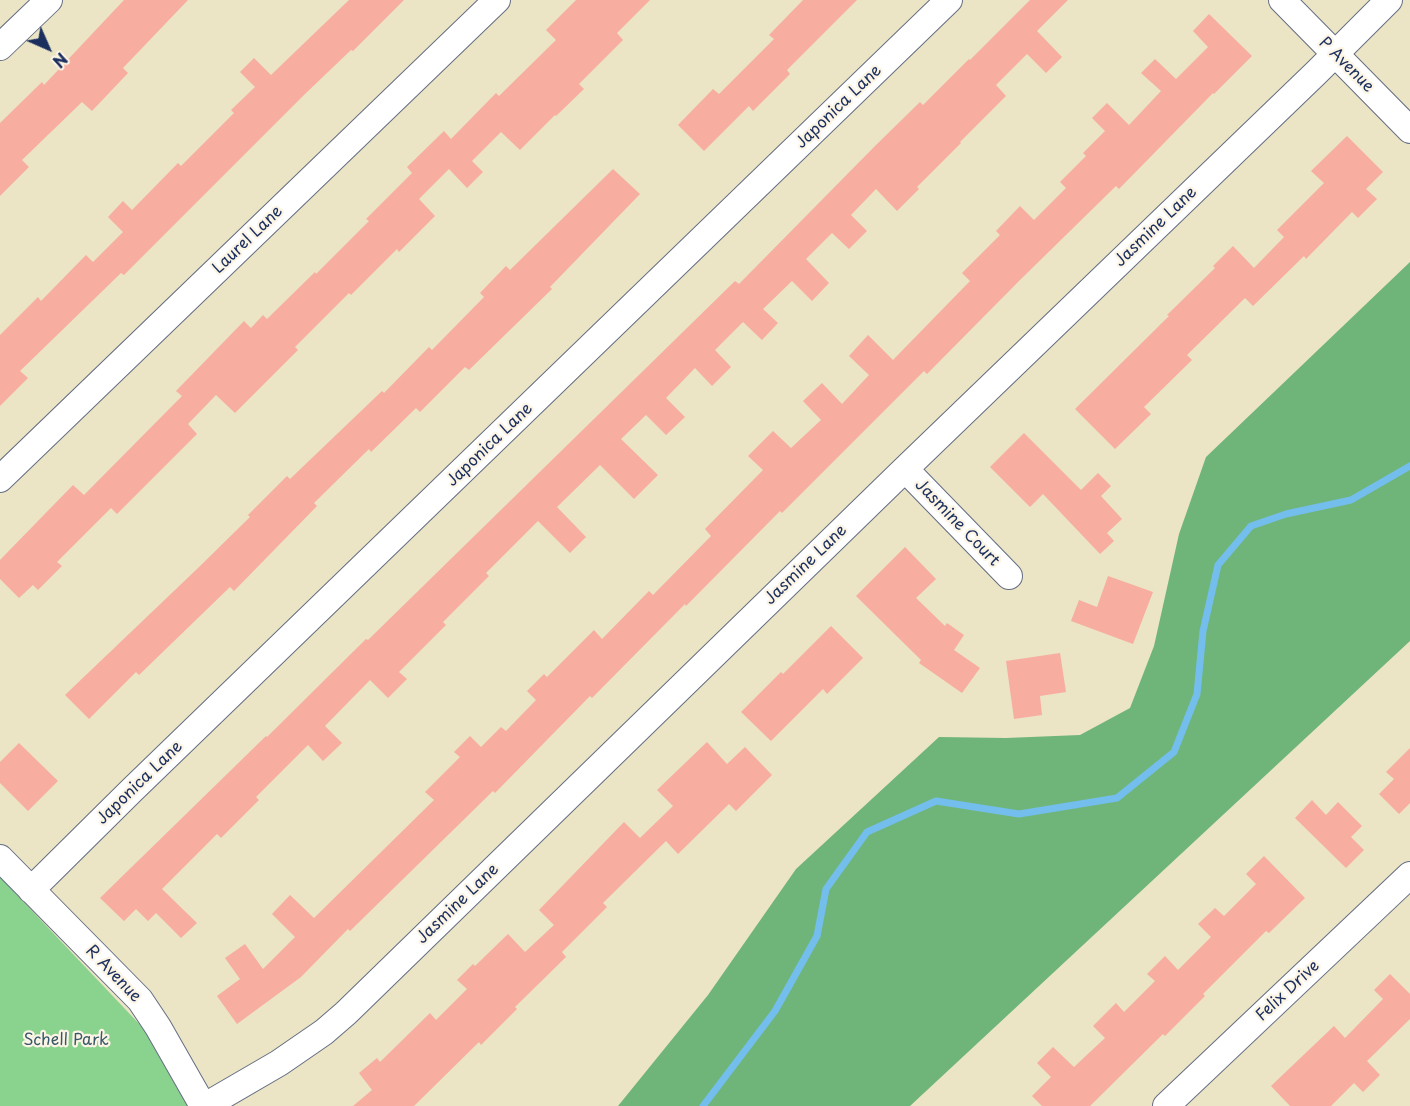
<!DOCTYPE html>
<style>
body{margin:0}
#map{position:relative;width:1410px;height:1106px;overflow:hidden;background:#ebe4c5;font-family:"Playpen Sans",sans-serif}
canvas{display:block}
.north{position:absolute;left:18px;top:18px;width:60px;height:60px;-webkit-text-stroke:4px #fcf5e5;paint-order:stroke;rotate:135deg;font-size:16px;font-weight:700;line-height:24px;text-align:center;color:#1b2f5e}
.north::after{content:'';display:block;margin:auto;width:21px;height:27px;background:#1b2f5e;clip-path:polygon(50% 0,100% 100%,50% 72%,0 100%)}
</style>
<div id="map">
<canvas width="1410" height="1106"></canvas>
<div class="north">N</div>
</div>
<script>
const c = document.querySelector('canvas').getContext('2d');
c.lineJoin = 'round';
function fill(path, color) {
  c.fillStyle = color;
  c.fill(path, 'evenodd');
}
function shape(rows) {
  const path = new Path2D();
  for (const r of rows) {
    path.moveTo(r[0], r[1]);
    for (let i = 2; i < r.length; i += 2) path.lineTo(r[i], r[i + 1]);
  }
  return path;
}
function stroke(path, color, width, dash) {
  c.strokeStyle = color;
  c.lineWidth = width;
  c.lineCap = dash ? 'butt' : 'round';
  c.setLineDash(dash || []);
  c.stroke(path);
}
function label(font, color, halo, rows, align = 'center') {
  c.font = font + ' "Playpen Sans",sans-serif';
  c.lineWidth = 4.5;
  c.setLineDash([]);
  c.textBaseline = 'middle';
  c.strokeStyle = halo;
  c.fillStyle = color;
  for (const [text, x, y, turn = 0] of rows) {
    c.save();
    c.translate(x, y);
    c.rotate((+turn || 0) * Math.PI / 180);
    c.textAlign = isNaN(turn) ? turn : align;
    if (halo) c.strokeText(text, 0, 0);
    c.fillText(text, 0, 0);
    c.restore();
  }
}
const green = shape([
 [0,877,163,1049,195,1106,0,1106]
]);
const forest = shape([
 [1410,262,1410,641,910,1106,618,1106,708,995,796,869,939,737,1006,738,1080,735,1130,708,1154,646,1179,534,1206,457]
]);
const stream = shape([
 [703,1106,775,1011,817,936,826,889,867,832,936,801,1019,814,1117,798,1174,752,1197,694,1203,631,1218,565,1251,526,1286,514,1351,500,1410,466]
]);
const building = shape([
 [124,0,188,0,123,68,128,73,92,111,82,102,22,160,29,167,0,196,0,123,42,82,44,85],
 [349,0,404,0,353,51,351,50,305,94,124,275,121,273,20,371,28,378,0,406,0,335,38,297,41,301,86,255,93,262,123,232,108,217,123,201,132,210,178,163,181,166,234,113,231,110,255,87,240,72,254,58,271,75],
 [576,0,650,0,617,33,623,40,579,84,584,89,556,116,555,115,520,150,501,132,472,161,483,172,467,188,449,169,419,199,435,216,399,252,397,249,351,295,349,293,295,347,298,350,235,413,216,395,188,424,197,434,117,514,111,508,57,562,62,566,38,590,33,585,19,598,0,579,0,560,73,485,84,495,182,396,176,391,244,321,251,328,263,315,267,319,315,272,316,274,369,221,366,219,412,173,407,167,444,131,451,139,496,93,499,96,556,40,546,30],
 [803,0,857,0,787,70,790,74,753,111,749,106,704,151,678,125,713,89,719,94,774,39,769,35],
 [1030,0,1068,0,1037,31,1062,57,1046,73,1027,54,996,85,1006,96,960,142,961,143,917,187,919,189,897,211,876,189,851,215,867,231,849,249,832,233,806,259,829,283,812,301,792,281,763,309,778,323,762,340,743,322,715,350,731,367,712,386,695,368,666,398,685,417,666,435,646,415,621,439,658,475,634,499,600,465,557,507,586,537,570,553,538,521,486,573,489,576,443,622,446,625,399,672,407,679,388,698,370,680,325,726,342,743,323,761,308,745,256,797,259,800,221,838,217,834,162,889,197,923,181,938,156,913,148,921,136,909,124,921,100,898,266,736,267,737,366,639,368,640,735,281,739,284,875,146,920,102,923,105,969,59,970,60],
 [1209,14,1252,56,1214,94,1213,93,1119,189,1116,186,1020,280,927,374,924,371,782,513,780,511,686,606,685,604,592,698,590,696,495,793,493,791,350,931,348,929,301,977,237,1024,217,996,240,979,225,958,245,944,263,969,295,937,272,914,290,895,314,918,434,800,425,792,460,757,454,752,470,736,481,747,501,727,506,731,536,700,527,691,544,674,547,677,594,630,602,639,649,591,653,595,711,536,705,529,763,470,748,456,773,431,791,448,821,420,803,401,822,383,842,404,869,375,849,356,868,335,893,360,970,281,962,273,1000,235,996,231,1020,206,1034,220,1066,188,1060,182,1086,156,1083,153,1105,131,1092,118,1107,103,1129,125,1161,91,1141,73,1155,59,1176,79,1208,47,1193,31],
 [1347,136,1383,172,1366,189,1377,199,1358,218,1352,212,1306,259,1304,256,1253,306,1245,298,1187,355,1192,360,1144,407,1151,414,1115,449,1075,409,1169,316,1167,315,1215,268,1213,266,1233,246,1254,268,1284,237,1277,230,1324,183,1311,171],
 [613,169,640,194,550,287,552,289,469,370,465,367,420,412,416,408,371,452,369,449,314,503,317,506,234,591,230,587,139,675,136,672,89,719,65,695,197,569,250,517,248,515,287,476,290,479,382,391,384,393,429,347,432,350,484,297,480,293,506,266,510,270],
 [1024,433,1081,490,1098,473,1111,486,1101,496,1122,519,1107,533,1114,541,1100,554,1043,494,1030,507,990,467],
 [905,547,936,579,916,598,945,626,947,623,964,635,954,650,980,668,962,693,919,663,921,660,856,596],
 [1108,576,1153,592,1133,644,1071,621,1079,600,1097,607],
 [831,626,863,658,827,694,823,689,771,741,741,712,781,672,783,674],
 [1060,653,1066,692,1040,696,1042,715,1014,719,1006,661],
 [707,742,727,764,745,747,772,775,736,811,729,804,678,854,666,841,603,903,607,907,562,952,566,957,515,1007,517,1009,481,1045,479,1042,414,1106,353,1106,372,1090,359,1073,377,1058,380,1062,430,1013,436,1020,467,989,457,980,473,964,475,966,508,934,525,952,554,925,539,910,624,822,640,838,673,806,657,790],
 [19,743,58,781,28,811,0,783,0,762],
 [1410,748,1410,803,1399,814,1379,794,1394,779,1386,772],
 [1312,800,1326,815,1338,802,1362,826,1351,837,1364,850,1346,868,1295,818],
 [1264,856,1305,898,1269,933,1266,931,1203,994,1205,996,1165,1036,1163,1034,1090,1106,1042,1106,1032,1096,1051,1077,1037,1063,1053,1047,1074,1067,1105,1038,1093,1026,1116,1003,1124,1012,1155,981,1147,974,1165,956,1178,970,1211,937,1198,924,1215,908,1224,916,1256,884,1246,874],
 [1390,974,1410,994,1410,1019,1367,1061,1380,1075,1363,1092,1354,1083,1331,1106,1290,1106,1271,1086,1334,1026,1345,1038,1383,999,1374,990]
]);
const minor = shape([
 [1282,0,1410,130],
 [0,47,49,0],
 [905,469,1009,576],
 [0,479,497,0],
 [0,858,140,1000,158,1027,203,1106],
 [31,890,132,790,949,0],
 [205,1106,279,1063,324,1032,346,1013,905,469,1317,72,1389,0],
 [1166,1106,1410,875]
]);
const streetNames = [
 ["P Avenue",1346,65,45],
 ["Japonica Lane",839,107,-44],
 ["Jasmine Lane",1156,227,-44],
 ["Laurel Lane",248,240,-44],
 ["Japonica Lane",490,445,-44],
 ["Jasmine Court",957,523,46],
 ["Jasmine Lane",806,565,-44],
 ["Japonica Lane",140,783,-44],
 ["Jasmine Lane",458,904,-44],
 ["R Avenue",113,974,46],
 ["Felix Drive",1288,991,-43]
];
const parkNames = [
 ["Schell Park",66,1041]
];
fill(green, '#8ad38f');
fill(forest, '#6fb57a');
stroke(stream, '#74beed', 7);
fill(building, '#f7ada0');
stroke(minor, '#646e82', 28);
stroke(minor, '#fff', 26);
label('16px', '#1b2f5e', '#fcf5e5', streetNames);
label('16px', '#37586a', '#fcf5e5', parkNames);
</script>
